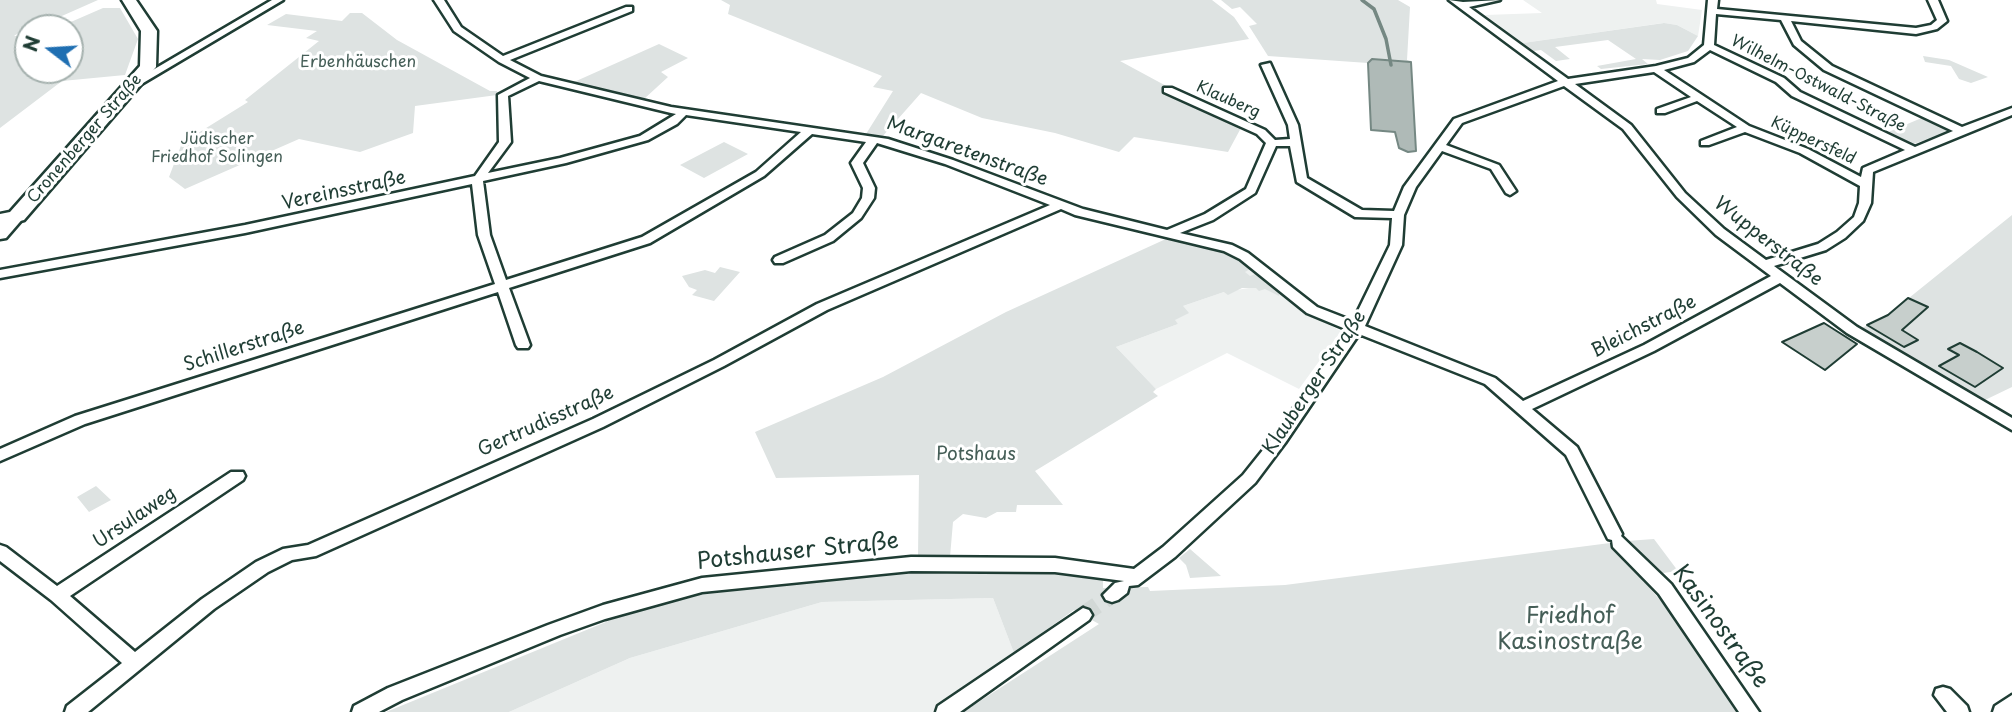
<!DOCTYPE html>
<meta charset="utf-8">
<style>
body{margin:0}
#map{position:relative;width:2012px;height:712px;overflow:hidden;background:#fff;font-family:"Playpen Sans",sans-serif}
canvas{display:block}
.north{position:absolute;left:14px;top:14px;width:70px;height:70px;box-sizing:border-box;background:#fff;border:2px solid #a5b1ae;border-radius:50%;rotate:287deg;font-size:19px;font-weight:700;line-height:28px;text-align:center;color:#1f3d34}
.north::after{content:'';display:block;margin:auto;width:24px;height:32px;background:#1f6fb2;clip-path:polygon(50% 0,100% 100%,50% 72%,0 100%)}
</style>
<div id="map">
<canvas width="2012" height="712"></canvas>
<div class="north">N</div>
</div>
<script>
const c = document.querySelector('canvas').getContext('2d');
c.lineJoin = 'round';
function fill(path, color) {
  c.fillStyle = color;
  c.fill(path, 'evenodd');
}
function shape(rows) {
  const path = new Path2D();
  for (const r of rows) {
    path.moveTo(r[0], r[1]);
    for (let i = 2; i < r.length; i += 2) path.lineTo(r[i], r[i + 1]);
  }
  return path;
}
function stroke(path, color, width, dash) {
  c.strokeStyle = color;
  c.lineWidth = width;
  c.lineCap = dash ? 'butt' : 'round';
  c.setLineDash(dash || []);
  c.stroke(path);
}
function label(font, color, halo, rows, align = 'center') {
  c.font = font + ' "Playpen Sans",sans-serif';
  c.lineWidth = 6;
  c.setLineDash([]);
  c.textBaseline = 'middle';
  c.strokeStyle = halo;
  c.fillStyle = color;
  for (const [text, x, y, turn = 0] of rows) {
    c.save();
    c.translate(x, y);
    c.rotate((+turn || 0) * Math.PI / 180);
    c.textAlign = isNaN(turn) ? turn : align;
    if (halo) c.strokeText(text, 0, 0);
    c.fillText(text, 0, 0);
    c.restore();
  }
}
const built = shape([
 [1523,0,1656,0,1657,4,1702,10,1698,36,1677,25,1663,23,1523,43,1485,15,1542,13],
 [1252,268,1306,313,1341,331,1299,389,1227,353,1156,389,1116,347,1178,324,1174,320,1183,306,1224,292,1249,288,1244,272],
 [993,598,1014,653,932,712,509,712,630,658,822,602]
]);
const green = shape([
 [0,0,98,0,46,23,31,24,14,36,28,36,28,70,70,70,70,28,57,28,103,8,120,8,138,39,125,75,62,81,0,128],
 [721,0,1212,0,1234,17,1249,39,1120,61,1170,88,1167,91,1208,113,1242,126,1228,152,1134,137,1119,152,1055,133,982,118,921,93,882,137,866,134,893,91,873,87,882,76,728,14,730,5],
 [1221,0,1398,0,1410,7,1407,60,1411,62,1416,151,1408,152,1399,148,1395,132,1371,130,1368,63,1268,56,1249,26,1257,24,1240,7,1232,9],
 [350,13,362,13,397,40,490,91,497,91,497,95,415,106,413,133,360,152,299,139,185,189,169,177,182,143,248,102,245,100,319,41,306,38,317,31,267,25,286,14,342,21],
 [1664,23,1677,25,1698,36,1688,51,1660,60,1642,59,1648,64,1601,69,1597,66,1636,59,1608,40,1555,47,1570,59,1556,61,1541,50,1534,51,1523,43],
 [659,44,688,58,661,72,668,77,644,99,574,82],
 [1923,56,1949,60,1988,77,1971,83,1959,79,1951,66,1925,62],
 [1924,117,1953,130,1911,145,1886,133],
 [724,142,748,154,704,178,680,165],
 [2012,215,2012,387,1985,400,1862,328,1889,314],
 [1168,238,1226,253,1252,268,1245,272,1250,276,1258,273,1279,292,1279,296,1265,289,1259,291,1256,288,1242,288,1228,295,1224,292,1183,306,1189,313,1175,320,1178,324,1116,347,1156,389,1153,392,1158,396,1035,471,1063,505,1017,505,1016,512,997,512,986,518,963,514,953,522,950,557,918,556,919,475,776,478,755,432,883,377,1006,312],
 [720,267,740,272,714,301,692,295,697,290,689,287,682,276,705,270,715,273],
 [96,486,111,500,89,512,77,497],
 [1654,539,1678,571,1663,573,1627,541],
 [1610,543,1667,608,1736,712,963,712,1099,624,1074,610,1014,653,993,598,822,602,630,658,509,712,386,712,623,615,697,594,758,581,897,573,1053,571,1103,579,1103,588,1148,587,1150,591,1285,585],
 [1190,549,1221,576,1190,578,1186,565,1179,558]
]);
const water = shape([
 [1372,59,1411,62,1416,151,1408,152,1399,148,1395,132,1371,130,1368,63,1372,59]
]);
const stream = shape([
 [1362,0,1374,9,1386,39,1391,65]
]);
const building = shape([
 [1908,298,1928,307,1902,330,1918,340,1904,347,1867,325,1888,315,1908,298],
 [1824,323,1857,344,1825,370,1782,342,1824,323],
 [1960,343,1977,352,2003,368,1975,387,1939,366,1959,355,1948,349,1960,343]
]);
const streetTunnel = shape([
 [1083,615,1112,595]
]);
const street = shape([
 [272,0,283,0,138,86,129,84,272,0],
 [434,0,444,0,461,27,503,56,626,7,632,7,632,11,510,60,541,76,671,107,888,139,953,160,1083,209,1167,230,1205,214,1246,189,1266,143,1257,134,1164,92,1164,88,1172,88,1265,130,1275,140,1290,139,1288,125,1261,65,1270,63,1298,125,1307,178,1362,210,1394,211,1404,187,1454,119,1558,81,1449,0,1463,2,1500,0,1469,7,1568,79,1656,66,1688,58,1704,45,1708,0,1718,0,1717,9,1916,28,1931,25,1937,20,1928,0,1938,0,1947,21,1937,29,1916,34,1791,21,1801,41,1832,66,1962,127,2012,108,2012,115,1873,172,1871,203,1863,221,1845,238,1826,250,1774,266,1857,327,2012,418,2012,430,1847,333,1780,283,1654,351,1532,409,1577,447,1622,534,1621,536,1671,584,1759,712,1739,712,1659,594,1613,547,1612,540,1608,539,1566,455,1485,384,1359,334,1285,443,1255,483,1175,557,1138,585,1129,586,1127,593,1118,600,1112,602,1106,600,1103,595,1115,583,1124,581,1055,572,911,571,702,592,605,619,560,635,402,700,379,712,352,712,354,706,388,688,548,625,603,605,702,578,911,557,1055,558,1134,569,1163,547,1243,475,1275,435,1348,330,1307,313,1240,259,1224,251,1075,215,1061,209,827,310,724,366,603,427,316,556,292,560,268,572,214,609,88,712,65,712,67,706,122,663,51,600,0,561,0,545,6,547,57,586,231,472,243,472,245,476,243,480,70,596,135,652,202,599,256,562,283,549,308,545,593,419,714,360,817,304,1050,205,945,164,877,143,863,163,875,188,874,198,861,218,833,241,783,263,775,263,773,260,775,257,825,235,853,213,862,198,863,188,851,163,866,142,812,134,764,176,650,243,509,288,530,345,528,348,518,348,516,345,498,292,85,424,0,461,0,449,75,416,495,284,478,235,472,184,245,233,0,278,0,270,245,225,475,176,499,142,498,95,530,78,499,62,454,31,434,0],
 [1716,14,1781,20,1794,45,1824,70,1953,131,1915,147,1800,92,1784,78,1714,45,1716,14],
 [1710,50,1776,82,1792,96,1905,150,1863,168,1861,177,1808,149,1749,126,1664,70,1694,62,1710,50],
 [1654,72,1691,97,1657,109,1657,113,1665,113,1697,101,1737,127,1701,141,1701,145,1709,145,1745,132,1800,153,1860,186,1859,203,1854,217,1837,232,1818,244,1766,260,1724,229,1685,193,1631,125,1575,84,1654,72],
 [539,81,671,113,676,114,640,136,560,158,488,173,511,142,508,96,539,81],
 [1564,86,1623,129,1677,197,1716,235,1771,276,1644,345,1523,401,1495,378,1365,326,1402,245,1404,215,1416,187,1442,151,1491,169,1506,193,1510,195,1516,191,1499,165,1446,145,1462,123,1564,86],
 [686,115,801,132,756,172,642,237,506,280,490,235,483,181,566,163,648,140,677,124,686,115],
 [1276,146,1290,146,1297,182,1355,217,1392,218,1390,245,1353,321,1317,307,1248,253,1232,245,1180,233,1213,220,1255,193,1276,146],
 [1083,608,1089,610,1092,615,1089,620,960,712,936,712,938,706,1083,608],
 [1943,687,1950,689,1967,706,1969,712,1947,712,1934,695,1936,689,1943,687],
 [2012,695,2012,712,1993,712,1995,706,2012,695]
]);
const secondary = shape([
 [17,211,25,216,6,238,0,239,0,224,11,212,17,211]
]);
const primary = shape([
 [122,0,136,0,157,31,156,67,24,220,0,226,0,214,10,212,140,66,141,31,122,0]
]);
const farParknames = [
 ["Erbenhäuschen",358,63],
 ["Jüdischer",217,140],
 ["Friedhof Solingen",217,158]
];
const farStreetnames = [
 ["Wilhelm-Ostwald-Straße",1818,84,27],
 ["Klauberg",1228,100,24],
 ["Cronenberger Straße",85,139,-49],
 ["Küppersfeld",1813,141,25]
];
const streetNames = [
 ["Margaretenstraße",967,152,20],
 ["Vereinsstraße",344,191,-12],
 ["Wupperstraße",1768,242,38],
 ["Bleichstraße",1644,327,-27],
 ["Schillerstraße",244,347,-18],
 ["Klauberger Straße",1315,383,-56],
 ["Gertrudisstraße",546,422,-24],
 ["Ursulaweg",135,518,-34]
];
const parkNames = [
 ["Potshaus",976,455]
];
const nearStreetnames = [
 ["Potshauser Straße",798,552,-6],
 ["Kasinostraße",1720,627,54]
];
const nearParknames = [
 ["Friedhof",1570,617],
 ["Kasinostraße",1570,643]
];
fill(built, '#eef1f0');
fill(green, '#dee3e2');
fill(water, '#afbab7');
stroke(water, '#758883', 2);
stroke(stream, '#758883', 3.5);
fill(building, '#c7cfcc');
stroke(building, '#1f3d34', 2);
stroke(streetTunnel, '#d2d8d6', 17, [17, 9]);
stroke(street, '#1f3d34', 5);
stroke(secondary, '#1f3d34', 5);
stroke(primary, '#1f3d34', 5);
fill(street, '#fff');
fill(secondary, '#fff');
fill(primary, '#fff');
label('16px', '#455e57', '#fff', farParknames);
label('16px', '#1f3d34', '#fff', farStreetnames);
label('19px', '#1f3d34', '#fff', streetNames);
label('19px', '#455e57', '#fff', parkNames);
label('23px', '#1f3d34', '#fff', nearStreetnames);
label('23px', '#455e57', '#fff', nearParknames);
</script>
